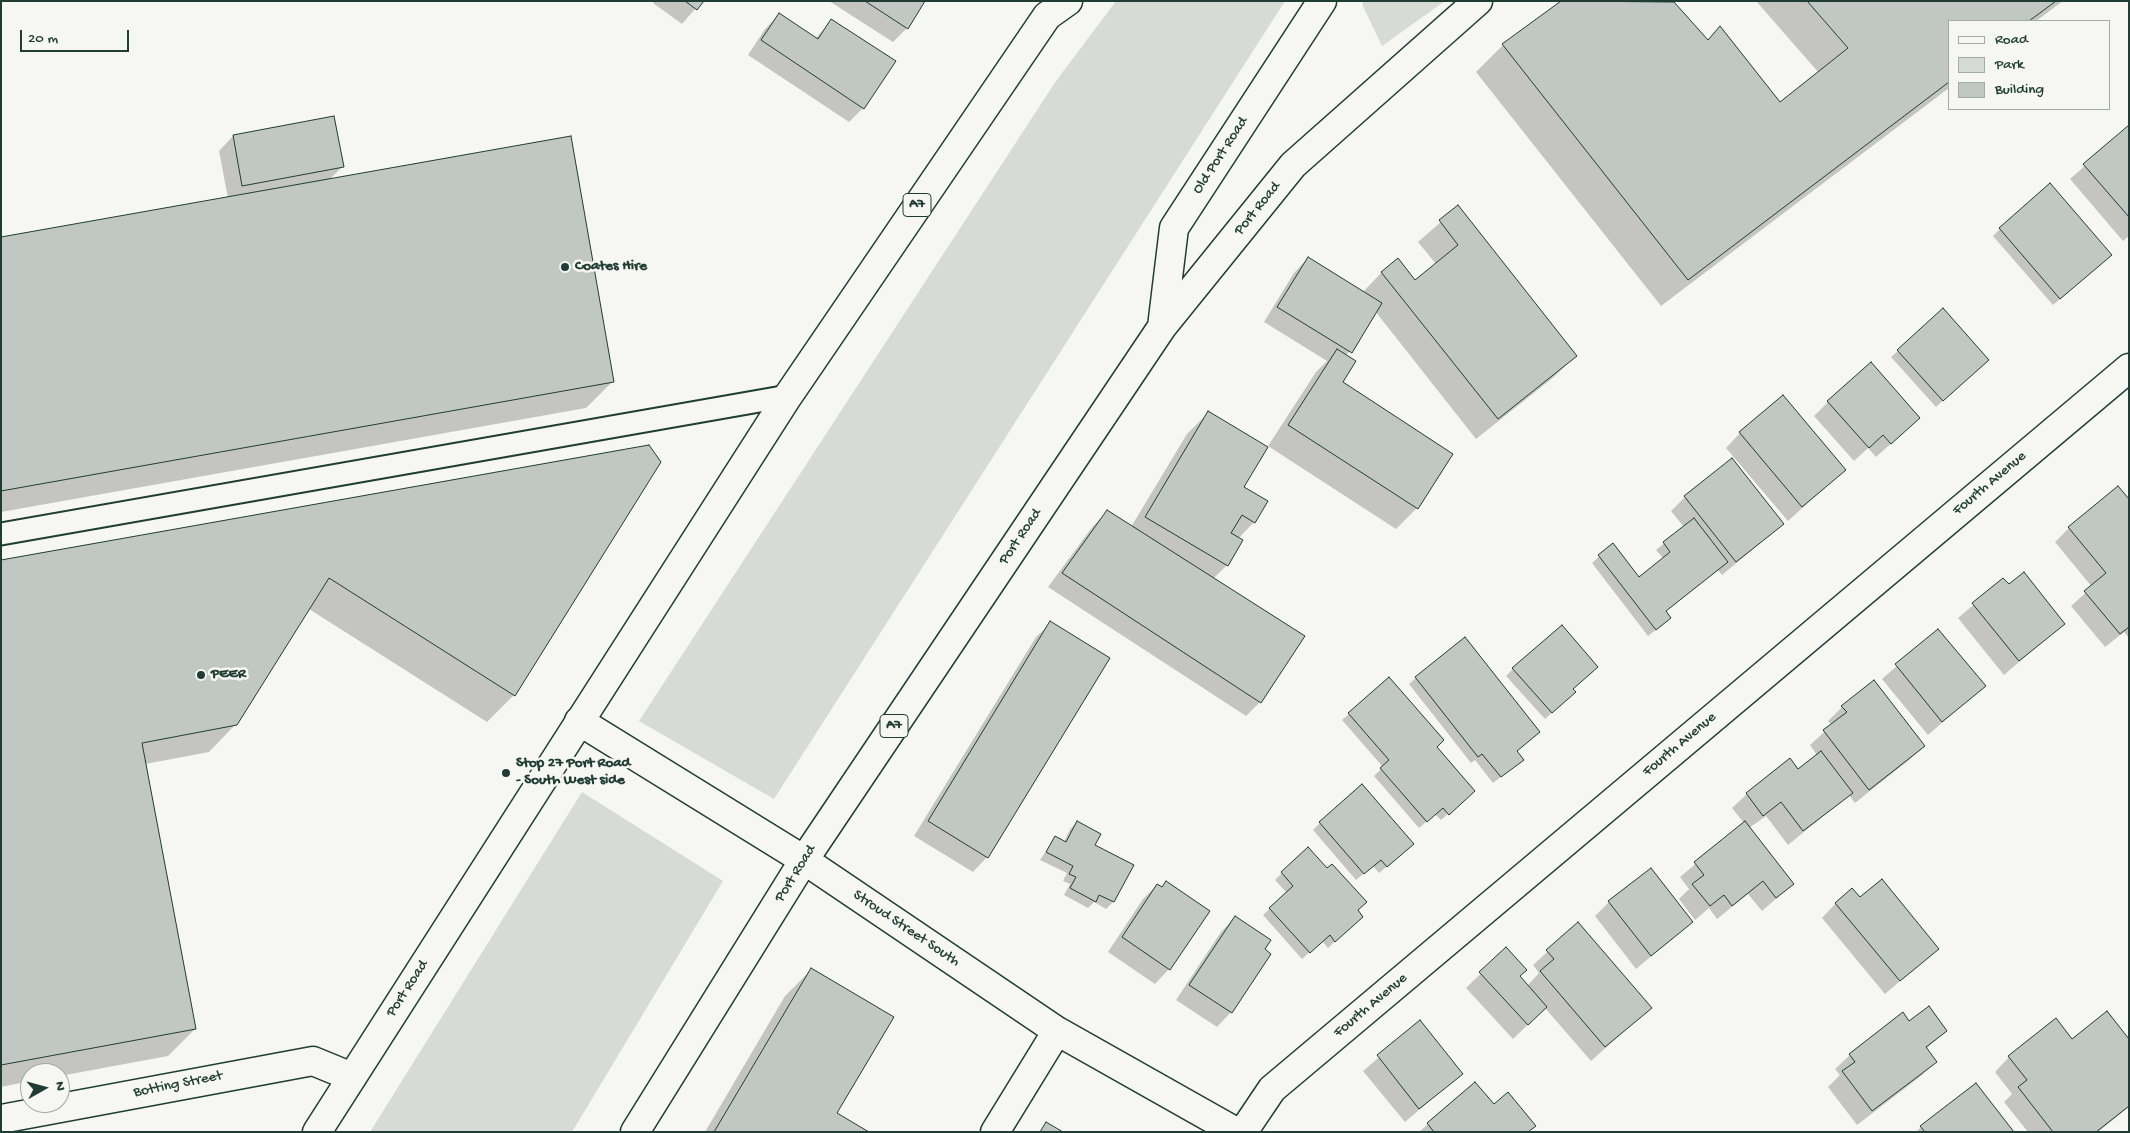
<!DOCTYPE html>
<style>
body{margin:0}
#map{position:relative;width:2130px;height:1133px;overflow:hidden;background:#f6f6f2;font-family:"Gochi Hand",sans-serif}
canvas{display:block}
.frame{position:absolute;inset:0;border:2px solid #1f3d34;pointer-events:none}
.legend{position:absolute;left:1948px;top:20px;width:162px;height:90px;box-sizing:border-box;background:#f6f6f2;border:1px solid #a0aca6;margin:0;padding:6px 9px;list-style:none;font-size:15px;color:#1f3d34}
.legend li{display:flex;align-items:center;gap:10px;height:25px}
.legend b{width:25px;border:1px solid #a0aca6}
.north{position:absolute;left:20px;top:1063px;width:50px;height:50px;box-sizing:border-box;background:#f6f6f2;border:1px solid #a0aca6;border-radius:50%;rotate:83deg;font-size:14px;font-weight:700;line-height:20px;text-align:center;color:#1f3d34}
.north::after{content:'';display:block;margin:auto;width:18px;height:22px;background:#1f3d34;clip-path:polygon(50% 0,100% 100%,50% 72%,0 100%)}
.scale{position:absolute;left:20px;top:30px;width:109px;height:22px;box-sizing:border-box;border:2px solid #1f3d34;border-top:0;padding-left:6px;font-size:15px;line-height:18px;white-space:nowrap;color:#1f3d34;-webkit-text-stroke:4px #f6f6f2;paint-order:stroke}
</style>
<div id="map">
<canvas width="2130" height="1133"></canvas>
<div class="frame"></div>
<ul class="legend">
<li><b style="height:6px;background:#f6f6f2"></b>Road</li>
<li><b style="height:14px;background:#d6dbd6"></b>Park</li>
<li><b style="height:14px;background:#c1c8c3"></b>Building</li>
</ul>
<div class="north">N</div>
<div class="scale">20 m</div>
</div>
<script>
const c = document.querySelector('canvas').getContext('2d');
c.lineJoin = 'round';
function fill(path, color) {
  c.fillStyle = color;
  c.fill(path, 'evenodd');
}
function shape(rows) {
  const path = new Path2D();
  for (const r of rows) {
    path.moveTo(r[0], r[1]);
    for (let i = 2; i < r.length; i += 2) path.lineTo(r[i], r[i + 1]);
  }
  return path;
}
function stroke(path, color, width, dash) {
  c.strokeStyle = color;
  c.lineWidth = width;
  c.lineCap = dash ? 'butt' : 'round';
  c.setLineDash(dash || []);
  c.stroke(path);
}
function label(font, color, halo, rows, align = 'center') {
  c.font = font + ' "Gochi Hand",sans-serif';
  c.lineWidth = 5;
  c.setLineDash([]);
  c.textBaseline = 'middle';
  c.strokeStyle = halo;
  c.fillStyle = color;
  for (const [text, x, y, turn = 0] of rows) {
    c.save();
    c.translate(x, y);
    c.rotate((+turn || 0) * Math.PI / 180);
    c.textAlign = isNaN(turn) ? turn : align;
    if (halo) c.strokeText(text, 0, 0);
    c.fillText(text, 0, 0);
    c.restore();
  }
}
const green = shape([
 [1116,1,1285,1,774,799,639,721,1056,81],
 [1364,1,1445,1,1382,46,1362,4],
 [582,792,723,881,572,1132,370,1132]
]);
const shadow = shape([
 [655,1,702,1,682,24,653,3],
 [829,1,924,1,907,28,893,42],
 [1564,1,1658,1,1658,5,1707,40,1720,28,1779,104,1819,73,1756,1,2063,1,2036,21,1949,21,1949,88,1661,306,1476,72,1503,45],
 [779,15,815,39,831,21,863,108,849,122,748,55,765,29],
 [2129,127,2129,236,2123,241,2070,179],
 [233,136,343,166,329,180,613,381,586,408,1,512,1,239,228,198,219,151],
 [1458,207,1575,356,1554,377,1476,439,1375,311,1346,356,1341,383,1417,508,1396,529,1268,446,1316,372,1327,361,1264,322,1294,273,1308,258,1363,292,1382,272,1414,281,1436,264,1418,242],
 [2000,229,2103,262,2053,305,1993,236],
 [1898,351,1980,366,1936,407,1891,357],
 [1828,402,1904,432,1876,457,1868,448,1854,461,1814,416],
 [1208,413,1242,487,1254,522,1238,539,1227,565,1213,579,1260,702,1246,716,1048,587,1093,526,1107,512,1131,527,1187,434],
 [1740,433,1844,470,1788,521,1726,448],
 [648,446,514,695,487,722,309,609,236,724,209,752,145,764,195,1029,168,1056,60,1076,60,1073,30,1073,30,1081,1,1087,1,561],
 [1685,497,1783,524,1722,575,1718,570,1665,612,1663,624,1648,636,1592,563,1612,545,1639,579,1664,559,1656,550,1684,527,1671,511],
 [2129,501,2129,638,2124,632,2105,647,2071,606,2092,587,2055,542,2069,528],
 [2003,580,2008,586,2064,623,2004,675,1958,618],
 [1051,623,987,857,973,872,914,836,1036,637],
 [1938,630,1984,686,1928,735,1882,679],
 [1513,669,1572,689,1567,699,1545,719,1506,676],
 [1416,678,1516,752,1515,766,1493,783,1475,760,1471,763,1409,684],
 [1842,707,1924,746,1909,760,1855,803,1849,795,1788,845,1766,816,1749,828,1793,884,1762,911,1748,894,1717,919,1709,908,1695,920,1679,899,1689,889,1680,877,1744,823,1732,808,1747,794,1798,770,1817,755,1810,745,1832,725,1828,721],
 [1349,714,1435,747,1466,798,1441,820,1435,814,1419,828,1374,776,1383,767,1342,720],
 [1077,822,1093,846,1132,866,1113,902,1106,909,1094,902,1088,908,1064,895,1070,884,1063,881,1067,873,1040,860,1055,838,1064,842,1070,829],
 [1320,823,1405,851,1379,873,1373,866,1356,880,1313,830],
 [1282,873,1356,910,1355,923,1328,948,1322,941,1302,959,1263,915,1287,893,1275,880],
 [1166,883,1169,969,1155,984,1108,952,1143,899,1157,885,1161,888],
 [1860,899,1937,949,1885,994,1822,918,1836,903],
 [1609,902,1692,922,1636,969,1595,916],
 [1235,917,1231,1012,1217,1027,1176,1000,1221,932],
 [1578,924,1650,1008,1591,1061,1545,1008,1513,1039,1466,988,1506,949,1518,977,1527,986,1539,973,1533,965],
 [812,969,835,1113,867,1132,705,1132,785,996],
 [1903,1014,1909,1023,1946,1031,1926,1049,1935,1062,1921,1076,1857,1125,1828,1087,1840,1075,1835,1069,1850,1055],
 [1420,1022,1462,1073,1405,1122,1363,1071],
 [2071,1040,2129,1041,2129,1107,2098,1132,2028,1132,2004,1102,2012,1094,1995,1072,2009,1057],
 [1475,1083,1494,1106,1528,1132,1419,1132],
 [1921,1127,2012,1132,1916,1132]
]);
const building = shape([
 [685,1,704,1,697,10,685,1],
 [865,1,925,1,908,29,865,1],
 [1561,1,1674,2,1708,40,1720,26,1780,102,1848,48,1807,1,2056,1,2029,21,1949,21,1949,82,1688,280,1502,44,1561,1],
 [779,13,818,39,831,19,896,61,864,109,761,40,779,13],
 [334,116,344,167,242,186,233,135,334,116],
 [2129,125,2129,217,2083,164,2129,125],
 [571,136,614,382,1,491,1,237,571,136],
 [2050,183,2112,255,2060,299,1999,228,2050,183],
 [1458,205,1577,356,1498,419,1381,272,1398,258,1415,280,1458,245,1439,220,1458,205],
 [1308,257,1382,303,1352,353,1277,307,1308,257],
 [1943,308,1989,360,1943,401,1897,350,1943,308],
 [1337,349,1356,361,1343,382,1453,454,1418,509,1288,425,1337,349],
 [1871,362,1920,418,1891,444,1883,435,1869,448,1827,401,1871,362],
 [1783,395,1846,470,1802,507,1739,432,1783,395],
 [1208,411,1268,447,1244,487,1268,501,1255,523,1242,515,1231,533,1243,540,1228,566,1145,517,1208,411],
 [649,445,661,462,515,696,329,578,237,725,142,743,196,1029,1,1065,1,560,649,445],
 [1732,458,1784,524,1736,562,1684,496,1732,458],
 [2118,486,2129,499,2129,627,2120,634,2084,591,2106,573,2068,527,2118,486],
 [1107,510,1305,636,1261,703,1062,573,1107,510],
 [1694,518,1728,562,1666,611,1671,618,1656,630,1598,555,1613,543,1639,577,1670,552,1663,542,1694,518],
 [2024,572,2065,624,2019,661,1972,603,2003,578,2009,584,2024,572],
 [1050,621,1110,658,988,858,928,821,1050,621],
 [1562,625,1598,667,1573,689,1576,692,1552,713,1512,668,1562,625],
 [1938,629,1986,686,1942,722,1895,664,1938,629],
 [1465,637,1540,732,1517,751,1524,760,1501,777,1482,754,1478,757,1415,677,1465,637],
 [1389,677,1444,740,1437,747,1475,791,1449,815,1443,808,1427,822,1380,768,1389,760,1348,713,1389,677],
 [1874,680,1925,746,1869,790,1823,730,1847,712,1841,706,1874,680],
 [1821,751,1853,793,1803,831,1781,802,1763,816,1746,793,1790,758,1798,769,1821,751],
 [1362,784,1414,844,1387,867,1381,860,1364,874,1319,822,1362,784],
 [1077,821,1101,834,1095,845,1134,865,1114,902,1099,895,1096,902,1070,888,1076,877,1069,874,1073,866,1046,852,1055,836,1066,842,1077,821],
 [1745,821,1794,884,1776,898,1763,881,1732,906,1724,895,1710,906,1692,884,1704,875,1694,862,1745,821],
 [1308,847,1327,868,1332,864,1367,902,1358,910,1363,917,1335,942,1330,935,1310,953,1269,908,1293,886,1281,872,1308,847],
 [1651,868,1693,922,1651,956,1608,901,1651,868],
 [1882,879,1939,949,1900,981,1835,903,1852,888,1860,897,1882,879],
 [1166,881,1210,911,1170,970,1122,937,1157,884,1162,887,1166,881],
 [1235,916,1271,940,1265,949,1271,954,1232,1013,1189,985,1235,916],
 [1578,922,1652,1008,1605,1047,1540,971,1554,959,1546,950,1578,922],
 [1506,947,1527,970,1520,976,1547,1007,1528,1025,1479,972,1506,947],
 [811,968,894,1017,837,1113,869,1132,714,1132,811,968],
 [1929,1006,1947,1031,1926,1047,1937,1062,1872,1111,1842,1071,1855,1062,1849,1054,1903,1012,1909,1021,1929,1006],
 [2107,1011,2129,1039,2129,1106,2096,1132,2053,1132,2018,1087,2027,1080,2008,1056,2056,1018,2072,1039,2107,1011],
 [1420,1020,1463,1074,1419,1109,1377,1055,1420,1020],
 [1475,1082,1494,1104,1508,1092,1536,1126,1528,1132,1434,1132,1427,1123,1475,1082],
 [1976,1083,2014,1132,1925,1132,1920,1126,1976,1083],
 [1046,1122,1063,1132,1040,1132,1046,1122]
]);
const service = shape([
 [1,534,788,396]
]);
const minor = shape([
 [579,721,804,860,1057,1031,1236,1132],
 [1,1119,313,1061,352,1077],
 [995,1132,1057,1031],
 [1243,1132,1272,1089,2129,368]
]);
const trunk = shape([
 [1162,327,1174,228,1322,1],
 [317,1132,788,396,1047,16,1068,1],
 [635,1132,804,860,1162,327,1293,165,1478,1]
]);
const markers = [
 [565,267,5,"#1f3d34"],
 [201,675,5,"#1f3d34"],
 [506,773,5,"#1f3d34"]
];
const shields = [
 [917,205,28],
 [894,726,28]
];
const shieldNames = [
 ["A7",917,205],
 ["A7",894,726]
];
const streetNames = [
 ["Old Port Road",1221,156,-57],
 ["Port Road",1258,209,-51],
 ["Fourth Avenue",1990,484,-40],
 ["Port Road",1021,537,-56],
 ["Fourth Avenue",1680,745,-40],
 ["Port Road",796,874,-58],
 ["Stroud Street South",906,929,34],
 ["Port Road",408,989,-57],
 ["Fourth Avenue",1371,1006,-40],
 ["Botting Street",178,1085,-11]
];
const poiNames = [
 ["Coates Hire",575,267],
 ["PEER",211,675],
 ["Stop 27 Port Road",516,764],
 ["- South West side",516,781]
];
fill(green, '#d6dbd6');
fill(shadow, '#0003');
fill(building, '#c1c8c3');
stroke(building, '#1f3d34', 1);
stroke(service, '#1f3d34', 25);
stroke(minor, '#1f3d34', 31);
stroke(trunk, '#1f3d34', 31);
stroke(service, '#f6f6f2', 21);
stroke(minor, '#f6f6f2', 28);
stroke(trunk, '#f6f6f2', 28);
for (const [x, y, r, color] of markers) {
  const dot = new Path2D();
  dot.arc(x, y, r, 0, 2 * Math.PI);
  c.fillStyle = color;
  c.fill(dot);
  stroke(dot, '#f6f6f2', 2);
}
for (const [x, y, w] of shields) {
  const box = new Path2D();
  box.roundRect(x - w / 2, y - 11.5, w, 23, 4);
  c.fillStyle = '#f6f6f2';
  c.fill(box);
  stroke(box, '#1f3d34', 1);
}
label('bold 14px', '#1f3d34', null, shieldNames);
label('15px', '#1f3d34', '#f6f6f2', streetNames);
label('bold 15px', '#1f3d34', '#f6f6f2', poiNames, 'left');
</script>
